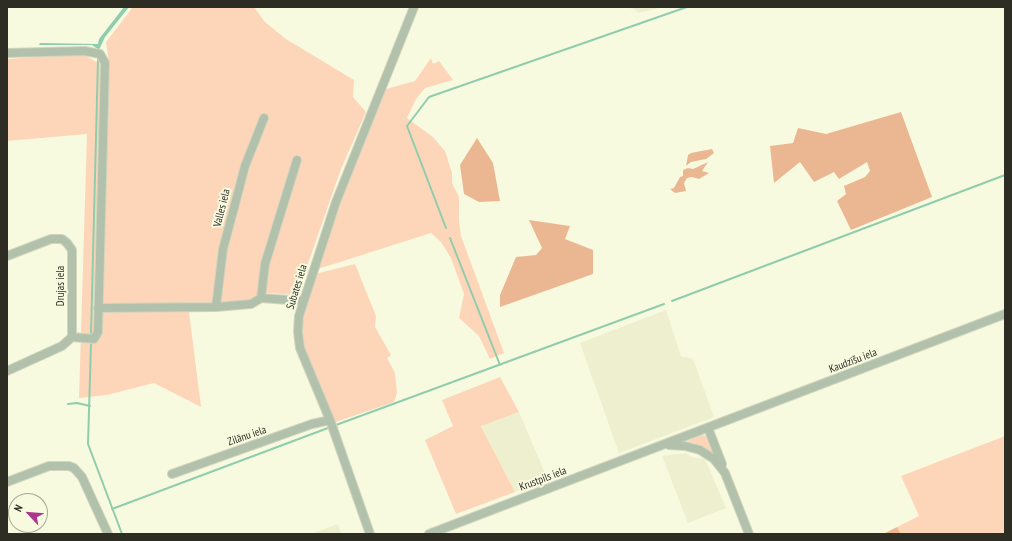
<!DOCTYPE html>
<meta charset="utf-8">
<style>
body{margin:0}
#map{position:relative;width:1012px;height:541px;overflow:hidden;background:#f8fae0;font-family:"PT Sans Narrow",sans-serif}
canvas{display:block}
.frame{position:absolute;inset:0;border:8px solid #2d2d24;pointer-events:none}
.north{position:absolute;left:8px;top:493px;width:40px;height:40px;box-sizing:border-box;background:#f8fae0;border:1px solid #a7a895;border-radius:50%;rotate:296deg;font-size:11px;font-weight:700;line-height:16px;text-align:center;color:#2d2d24}
.north::after{content:'';display:block;margin:auto;width:14px;height:18px;background:#ac368e;clip-path:polygon(50% 0,100% 100%,50% 72%,0 100%)}
</style>
<div id="map">
<canvas width="1012" height="541"></canvas>
<div class="frame"></div>
<div class="north">N</div>
</div>
<script>
const c = document.querySelector('canvas').getContext('2d');
c.lineJoin = 'round';
function fill(path, color) {
  c.fillStyle = color;
  c.fill(path, 'evenodd');
}
function shape(rows) {
  const path = new Path2D();
  for (const r of rows) {
    path.moveTo(r[0], r[1]);
    for (let i = 2; i < r.length; i += 2) path.lineTo(r[i], r[i + 1]);
  }
  return path;
}
function stroke(path, color, width, dash) {
  c.strokeStyle = color;
  c.lineWidth = width;
  c.lineCap = dash ? 'butt' : 'round';
  c.setLineDash(dash || []);
  c.stroke(path);
}
function label(font, color, halo, rows, align = 'center') {
  c.font = font + ' "PT Sans Narrow",sans-serif';
  c.lineWidth = 4;
  c.setLineDash([]);
  c.textBaseline = 'middle';
  c.strokeStyle = halo;
  c.fillStyle = color;
  for (const [text, x, y, turn = 0] of rows) {
    c.save();
    c.translate(x, y);
    c.rotate((+turn || 0) * Math.PI / 180);
    c.textAlign = isNaN(turn) ? turn : align;
    if (halo) c.strokeText(text, 0, 0);
    c.fillText(text, 0, 0);
    c.restore();
  }
}
const built = shape([
 [624,7,664,7,638,13,634,9],
 [666,310,681,356,693,359,714,417,619,453,580,343],
 [519,412,547,478,515,492,481,425],
 [686,453,692,457,705,459,726,508,688,523,662,456],
 [338,524,341,534,311,534]
]);
const green = shape([
 [133,7,254,7,265,22,286,39,354,80,353,97,366,112,341,169,297,295,268,293,246,302,189,312,201,407,154,383,107,395,79,398,87,134,7,141,7,59,83,54,110,70,106,42],
 [431,58,433,64,439,61,453,80,425,88,416,99,407,118,433,137,445,151,452,173,452,183,459,197,459,221,461,236,504,353,490,359,479,336,459,318,464,294,451,258,441,242,431,233,318,269,335,213,386,89,415,81],
 [355,264,376,316,375,327,391,355,387,358,395,373,397,393,394,402,333,423,302,344,302,321,315,274],
 [500,377,519,412,481,426,515,492,456,514,425,440,453,426,442,400],
 [701,435,707,436,712,446,714,455,706,448,687,441],
 [1005,436,1005,534,901,534,897,527,919,516,901,476]
]);
const forest = shape([
 [901,112,932,197,851,230,837,201,846,194,844,186,865,177,870,171,867,162,839,179,834,172,814,182,800,162,774,183,770,146,793,143,798,128,826,134],
 [477,138,493,163,500,201,479,202,464,194,460,165],
 [712,149,714,153,706,159,691,162,686,166,688,155,691,153],
 [708,162,702,171,709,173,699,179,692,177,687,178,684,183,686,191,675,193,670,189,674,188,680,177,683,176,683,170,688,168,693,169],
 [529,220,570,226,565,239,593,250,593,274,500,307,500,295,516,257,536,255,542,248],
 [897,527,901,534,883,534]
]);
const water = shape([
 [124,7,129,7,105,37,99,50,92,45,39,45,40,43,98,44,99,39]
]);
const stream = shape([
 [446,228,407,126,429,97,687,7],
 [450,238,500,365],
 [672,301,1005,175],
 [91,334,98,59],
 [91,344,88,444,122,534],
 [68,404,77,403,90,406],
 [336,425,664,304],
 [112,509,328,428]
]);
const minor = shape([
 [7,53,85,51,100,54,105,63,98,332,94,339,72,337],
 [7,256,51,239,62,239,67,243,72,250,72,337],
 [261,298,265,264,297,160],
 [216,307,223,249,234,208,245,166,264,118],
 [98,308,216,307,251,304,261,298,303,301],
 [7,371,62,346,72,337],
 [708,428,722,464],
 [669,445,685,446,700,450,714,459,725,473,749,534],
 [172,474,312,424,330,420],
 [7,482,49,466,69,466,74,468,82,477,108,534],
 [370,534,330,420,300,348,298,332,299,316,336,202,414,7],
 [429,534,1005,314]
]);
const streetNames = [
 ["Valles iela",222,208,-76],
 ["Drujas iela",61,286,-90],
 ["Subates iela",297,287,-73],
 ["Kaudzīšu iela",853,361,-21],
 ["Zilānu iela",247,436,-19],
 ["Krustpils iela",543,479,-21]
];
fill(built, '#edefcf');
fill(green, '#fdd6ba');
fill(forest, '#ebb792');
fill(water, '#8fcdad');
stroke(stream, '#8fcdad', 2);
stroke(minor, '#d3d5be', 10);
stroke(minor, '#b2c1ab', 8);
label('11px', '#2d2d24', '#f8fae0', streetNames);
</script>
